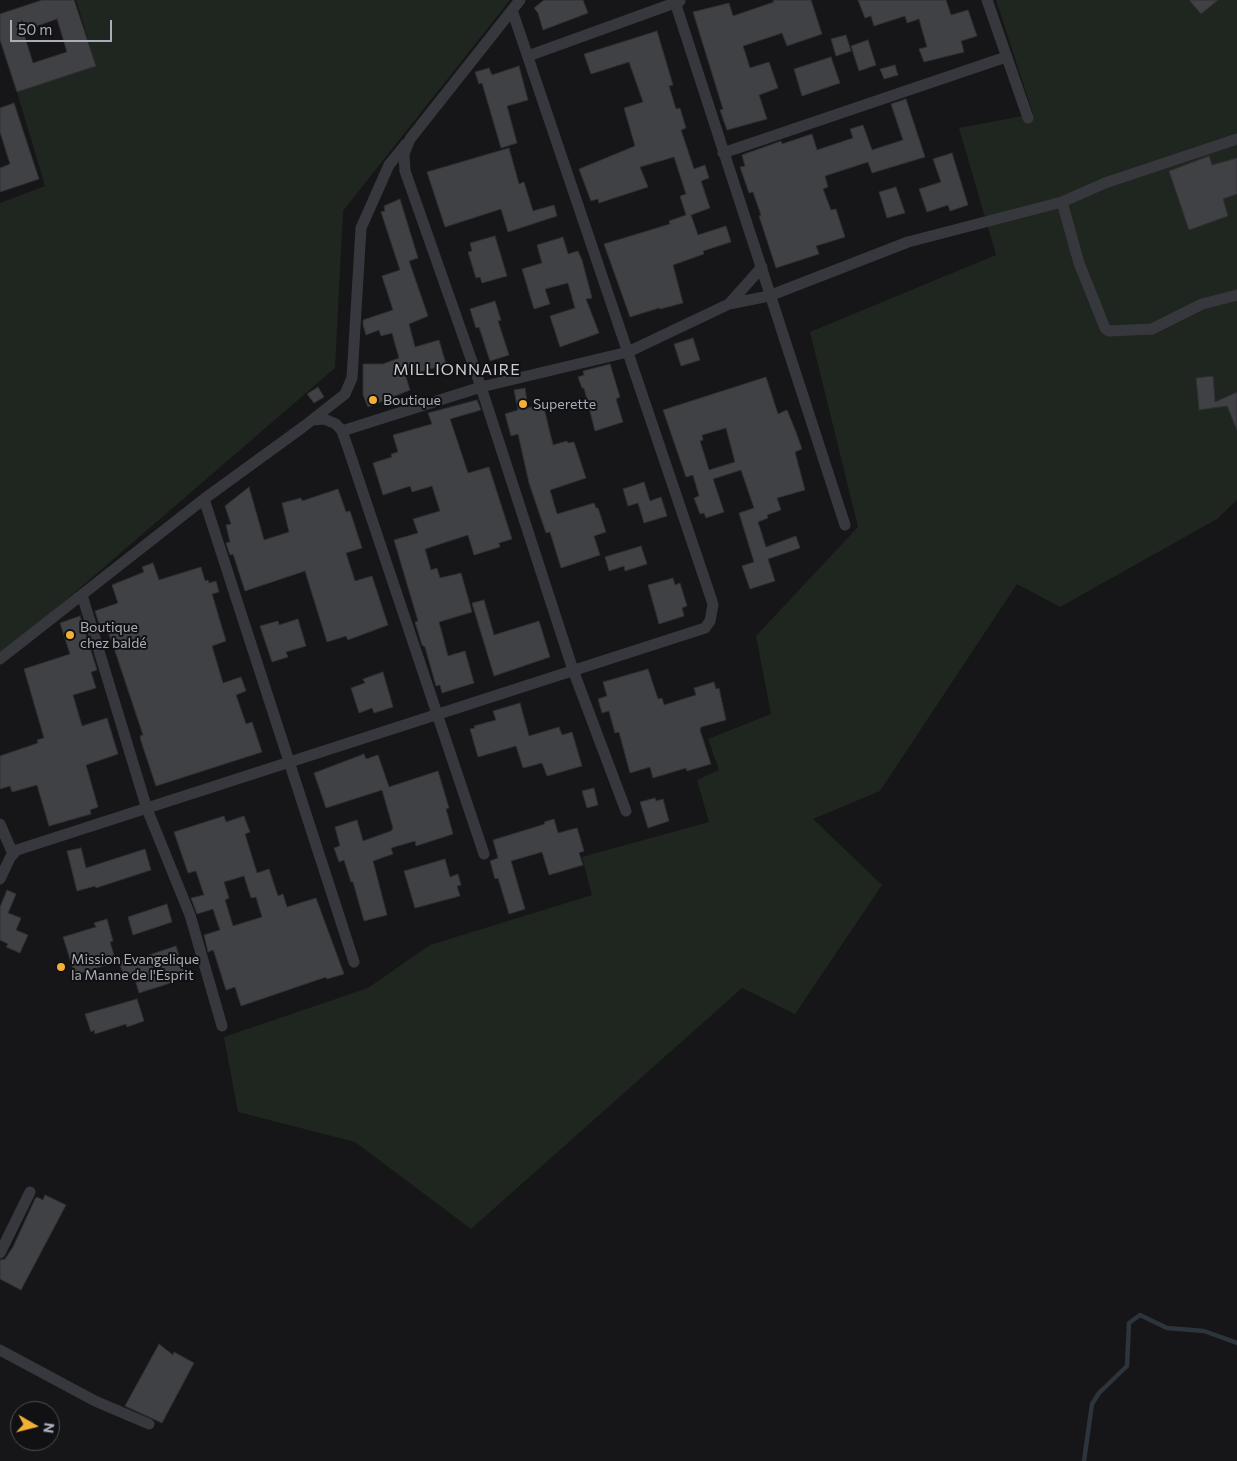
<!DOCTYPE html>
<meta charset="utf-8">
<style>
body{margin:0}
#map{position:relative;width:1237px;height:1461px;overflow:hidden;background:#161618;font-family:Commissioner,sans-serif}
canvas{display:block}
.north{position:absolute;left:10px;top:1401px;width:50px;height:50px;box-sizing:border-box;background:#111113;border:1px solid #4d4f55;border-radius:50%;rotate:98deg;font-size:14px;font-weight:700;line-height:20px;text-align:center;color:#a8adb8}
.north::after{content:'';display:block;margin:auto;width:18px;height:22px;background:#f2b134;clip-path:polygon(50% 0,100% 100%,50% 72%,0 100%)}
.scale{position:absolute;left:10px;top:20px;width:102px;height:22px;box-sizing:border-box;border:2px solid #a8adb8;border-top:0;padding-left:6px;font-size:15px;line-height:18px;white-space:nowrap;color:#a8adb8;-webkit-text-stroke:4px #111113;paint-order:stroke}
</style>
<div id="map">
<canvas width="1237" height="1461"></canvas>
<div class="north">N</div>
<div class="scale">50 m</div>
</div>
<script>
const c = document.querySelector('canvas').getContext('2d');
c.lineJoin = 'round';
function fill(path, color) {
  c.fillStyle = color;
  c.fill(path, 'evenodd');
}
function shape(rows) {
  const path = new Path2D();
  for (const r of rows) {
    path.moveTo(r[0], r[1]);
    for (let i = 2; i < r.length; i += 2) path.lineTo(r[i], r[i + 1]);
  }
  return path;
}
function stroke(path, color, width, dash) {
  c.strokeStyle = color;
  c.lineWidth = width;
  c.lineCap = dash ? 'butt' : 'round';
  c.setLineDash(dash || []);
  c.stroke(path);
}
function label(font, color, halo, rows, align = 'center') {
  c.font = font + ' Commissioner,sans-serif';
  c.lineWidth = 4;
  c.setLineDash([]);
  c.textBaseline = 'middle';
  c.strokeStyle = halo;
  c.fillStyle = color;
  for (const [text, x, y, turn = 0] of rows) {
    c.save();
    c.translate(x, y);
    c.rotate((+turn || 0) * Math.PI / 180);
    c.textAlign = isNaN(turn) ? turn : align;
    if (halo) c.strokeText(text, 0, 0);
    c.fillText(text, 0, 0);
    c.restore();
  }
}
const green = shape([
 [76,0,510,0,343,211,335,368,0,657,0,203,45,186,17,92,96,65],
 [996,0,1237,0,1237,500,1217,519,1060,607,1017,584,880,791,813,819,882,885,795,1014,742,988,471,1229,355,1142,238,1112,224,1037,368,988,430,945,592,895,582,857,709,822,697,780,719,770,708,739,771,714,756,636,858,527,810,332,996,255,959,128,1033,114]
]);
const stream = shape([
 [1084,1461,1092,1404,1099,1393,1127,1366,1129,1323,1140,1315,1167,1328,1204,1331,1237,1343]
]);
const building = shape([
 [42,0,74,0,96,66,17,92,0,40,0,14,42,0],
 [57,19,67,52,33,63,23,31,57,19],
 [544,0,583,0,588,13,543,30,538,13,534,8,544,0],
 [773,0,811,0,822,34,787,46,782,33,743,46,750,68,769,62,778,88,759,95,767,119,727,130,720,110,723,109,693,12,729,3,733,16,774,2,773,0],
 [858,0,946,0,951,15,968,10,977,36,961,41,964,52,924,62,919,49,927,47,919,19,907,23,905,16,874,26,871,16,865,18,858,0],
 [1189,0,1218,0,1201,14,1189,0],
 [657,31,673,85,669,86,676,109,680,108,686,128,681,130,694,169,705,165,709,178,701,181,710,208,691,215,698,235,726,226,731,242,703,251,704,254,673,265,683,303,660,309,659,308,630,317,604,244,670,224,669,221,686,215,680,196,686,194,674,157,640,167,648,187,599,203,598,199,591,201,579,169,635,146,624,108,643,102,629,62,591,74,584,54,657,31],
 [846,35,851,51,836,56,831,39,846,35],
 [868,40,876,65,859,71,851,46,868,40],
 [831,57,840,83,802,96,794,69,831,57],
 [895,65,898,75,884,79,880,69,895,65],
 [519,66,528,100,507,106,517,143,501,148,482,83,479,84,475,72,489,68,492,75,519,66],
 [906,99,925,157,872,173,868,162,825,176,828,187,823,189,831,210,836,209,845,237,816,246,819,254,776,268,759,216,761,215,753,192,749,193,740,167,745,166,742,155,781,141,782,144,812,134,817,150,853,138,850,129,863,125,872,150,903,140,891,104,906,99],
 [14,103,39,179,0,192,0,168,10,164,0,132,0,108,14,103],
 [509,148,519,184,524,182,533,211,554,205,557,216,508,232,501,209,445,227,427,172,509,148],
 [952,153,968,205,950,211,948,205,927,212,919,189,941,182,933,159,952,153],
 [1209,156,1212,165,1237,158,1237,194,1223,199,1228,216,1189,230,1169,171,1209,156],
 [896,187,905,213,887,218,879,192,896,187],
 [400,199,418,258,409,261,428,316,409,324,415,347,439,340,446,364,406,377,410,390,368,407,363,395,363,364,383,364,399,358,392,333,381,336,379,330,366,335,363,325,363,320,393,310,382,276,400,270,381,212,385,211,384,206,400,199],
 [495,236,507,276,482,283,480,277,476,278,468,252,472,251,470,243,495,236],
 [563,237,568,254,578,251,582,260,592,298,586,299,599,333,560,347,550,316,575,308,568,283,545,289,550,304,534,309,522,269,542,263,537,245,563,237],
 [495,301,501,320,498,321,509,355,490,361,479,327,476,328,470,309,495,301],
 [693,338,700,360,681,366,674,344,693,338],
 [610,364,620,397,616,399,623,422,595,431,584,388,582,388,578,377,584,375,583,371,610,364],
 [1213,376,1215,402,1237,392,1237,430,1227,406,1199,410,1196,378,1213,376],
 [766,377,778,414,787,410,796,432,802,449,795,452,805,490,777,498,781,510,767,515,768,518,758,522,766,547,796,536,800,548,768,559,775,581,750,589,742,566,754,562,739,513,754,508,741,470,713,479,724,512,706,518,704,513,700,514,694,498,699,496,693,475,686,477,663,410,766,377],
 [726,428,735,462,709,470,700,441,703,440,702,435,726,428],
 [318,387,324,397,314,403,307,394,318,387],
 [525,388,528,408,543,404,553,445,567,441,568,443,574,442,586,478,550,490,557,514,594,503,596,508,598,508,606,532,594,536,600,555,561,568,550,532,546,533,529,483,518,434,511,436,505,414,518,410,514,390,525,388],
 [477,400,481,410,450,419,468,473,489,467,512,539,499,543,500,547,474,555,468,535,425,549,431,570,437,568,440,578,461,573,472,612,439,622,448,656,465,651,474,683,442,693,440,685,436,686,425,647,422,645,415,622,418,621,394,540,418,533,413,519,440,511,432,486,412,492,410,486,383,495,373,463,392,457,391,454,398,452,393,435,432,424,428,413,477,400],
 [644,482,650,501,661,497,667,516,644,523,638,503,628,506,623,489,644,482],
 [249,487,264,540,289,532,282,503,301,498,302,501,338,489,346,512,350,511,362,548,346,553,355,581,372,576,388,625,348,640,346,636,327,642,305,571,245,591,233,554,230,555,226,543,230,542,226,525,231,524,225,506,249,487],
 [641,546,647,564,625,571,624,566,609,571,605,557,641,546],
 [153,563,159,580,201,567,205,581,208,580,209,583,216,581,219,592,212,594,226,641,212,646,223,683,241,677,246,691,236,695,246,724,252,722,262,752,156,786,141,741,140,736,143,735,114,648,108,632,102,633,95,611,118,603,112,585,144,572,142,567,153,563],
 [673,578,675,585,680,583,687,606,682,608,684,616,659,624,648,585,673,578],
 [484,600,494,635,539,621,550,657,494,676,472,603,484,600],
 [80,616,97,670,91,672,96,688,73,695,82,726,107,718,118,754,86,765,98,807,90,810,91,814,49,826,37,785,12,792,10,786,0,789,0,756,38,743,37,740,44,738,24,669,70,654,60,623,80,616],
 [298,619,306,646,286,652,288,657,272,662,260,626,278,621,279,625,298,619],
 [648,669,658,699,662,698,664,705,696,695,694,688,714,682,716,689,719,688,726,720,701,727,700,730,711,764,687,771,686,768,653,778,650,767,630,773,619,732,615,733,609,711,602,713,598,699,607,696,603,682,648,669],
 [383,672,393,707,374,713,372,708,359,713,351,688,365,683,363,679,383,672],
 [520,703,529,736,559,727,562,735,572,732,582,766,547,776,542,763,523,768,516,746,478,757,470,729,475,728,474,726,496,720,493,711,520,703],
 [364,754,366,759,378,755,389,787,438,771,449,808,446,809,453,834,416,846,415,841,391,848,393,854,373,861,387,915,364,921,353,882,351,882,344,860,339,862,334,848,340,846,335,827,357,820,363,841,391,831,393,828,382,790,326,808,314,773,364,754],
 [594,788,598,805,587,808,582,791,594,788],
 [655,798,656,801,663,799,669,821,648,828,640,802,655,798],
 [224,816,226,822,244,816,250,832,245,834,257,873,269,869,278,896,283,894,287,907,316,898,344,974,327,979,326,977,241,1006,235,987,226,990,214,952,213,950,208,952,204,935,220,930,213,909,197,914,191,898,204,895,196,871,188,873,174,832,224,816],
 [244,876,251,898,256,897,262,917,233,926,225,900,229,898,224,882,244,876],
 [554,819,558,833,577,828,584,851,579,853,583,865,549,875,542,852,511,861,525,909,509,914,498,878,495,879,490,861,498,858,493,840,545,824,544,822,554,819],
 [81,848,86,868,145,849,151,870,96,888,95,886,77,891,67,851,81,848],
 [445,859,450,877,458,874,461,885,457,886,460,896,415,908,404,871,445,859],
 [7,890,16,894,8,913,21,918,16,930,28,935,20,953,6,947,8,944,0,940,0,907,7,890],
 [167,904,172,922,133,935,128,917,167,904],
 [107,919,113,941,110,942,116,962,75,975,63,937,96,927,94,923,107,919],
 [176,946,186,978,139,993,134,976,125,979,119,962,133,957,134,960,176,946],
 [137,999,144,1021,127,1027,126,1024,95,1034,94,1030,91,1032,85,1014,137,999],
 [45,1195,66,1205,21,1290,0,1279,0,1260,5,1259,13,1247,35,1199,37,1197,43,1200,45,1195],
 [159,1344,173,1355,174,1352,194,1363,162,1423,125,1406,159,1344]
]);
const street = shape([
 [520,0,410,139,404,154,405,171,481,387,573,670,626,811],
 [987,0,1028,118],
 [675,2,845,525],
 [528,56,680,1],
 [723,153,1006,57],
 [1062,202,1079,263,1105,328,1109,331,1152,329,1202,304,1237,295],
 [729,304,769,296,908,242,1062,202,1105,183,1237,139],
 [312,420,345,394,352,378,361,228,389,165,406,144],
 [342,431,481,387,628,352,729,304,762,267],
 [204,499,354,962],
 [82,595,147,809,190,915,222,1026],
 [0,659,204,499,303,427,312,420,324,419,336,424,342,431,348,448,484,854],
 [0,824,13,854],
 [0,879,10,858,17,850,705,628,710,621,713,605,711,598,512,10],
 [0,1253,30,1192],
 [0,1350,95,1401,149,1424]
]);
const markers = [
 [373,400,5,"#f2b134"],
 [523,404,5,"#f2b134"],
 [70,635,5,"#f2b134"],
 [61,967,5,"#f2b134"]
];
const poiNames = [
 ["Boutique",383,400],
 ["Superette",533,404],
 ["Boutique",80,627],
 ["chez baldé",80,643],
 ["Mission Evangelique",71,959],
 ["la Manne de l'Esprit",71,975]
];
const quarterNames = [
 ["MILLIONNAIRE",457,370]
];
fill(green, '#1e261f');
stroke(stream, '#2c353c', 4.5);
fill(building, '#404145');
stroke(building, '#303034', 1);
stroke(street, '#37383d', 11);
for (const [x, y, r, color] of markers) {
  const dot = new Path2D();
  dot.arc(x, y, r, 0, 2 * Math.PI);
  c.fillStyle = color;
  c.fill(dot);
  stroke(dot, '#111113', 2);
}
label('14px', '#a8adb8', '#111113', poiNames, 'left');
c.letterSpacing = '1px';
label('16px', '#c9ccd4', '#111113', quarterNames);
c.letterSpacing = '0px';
</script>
